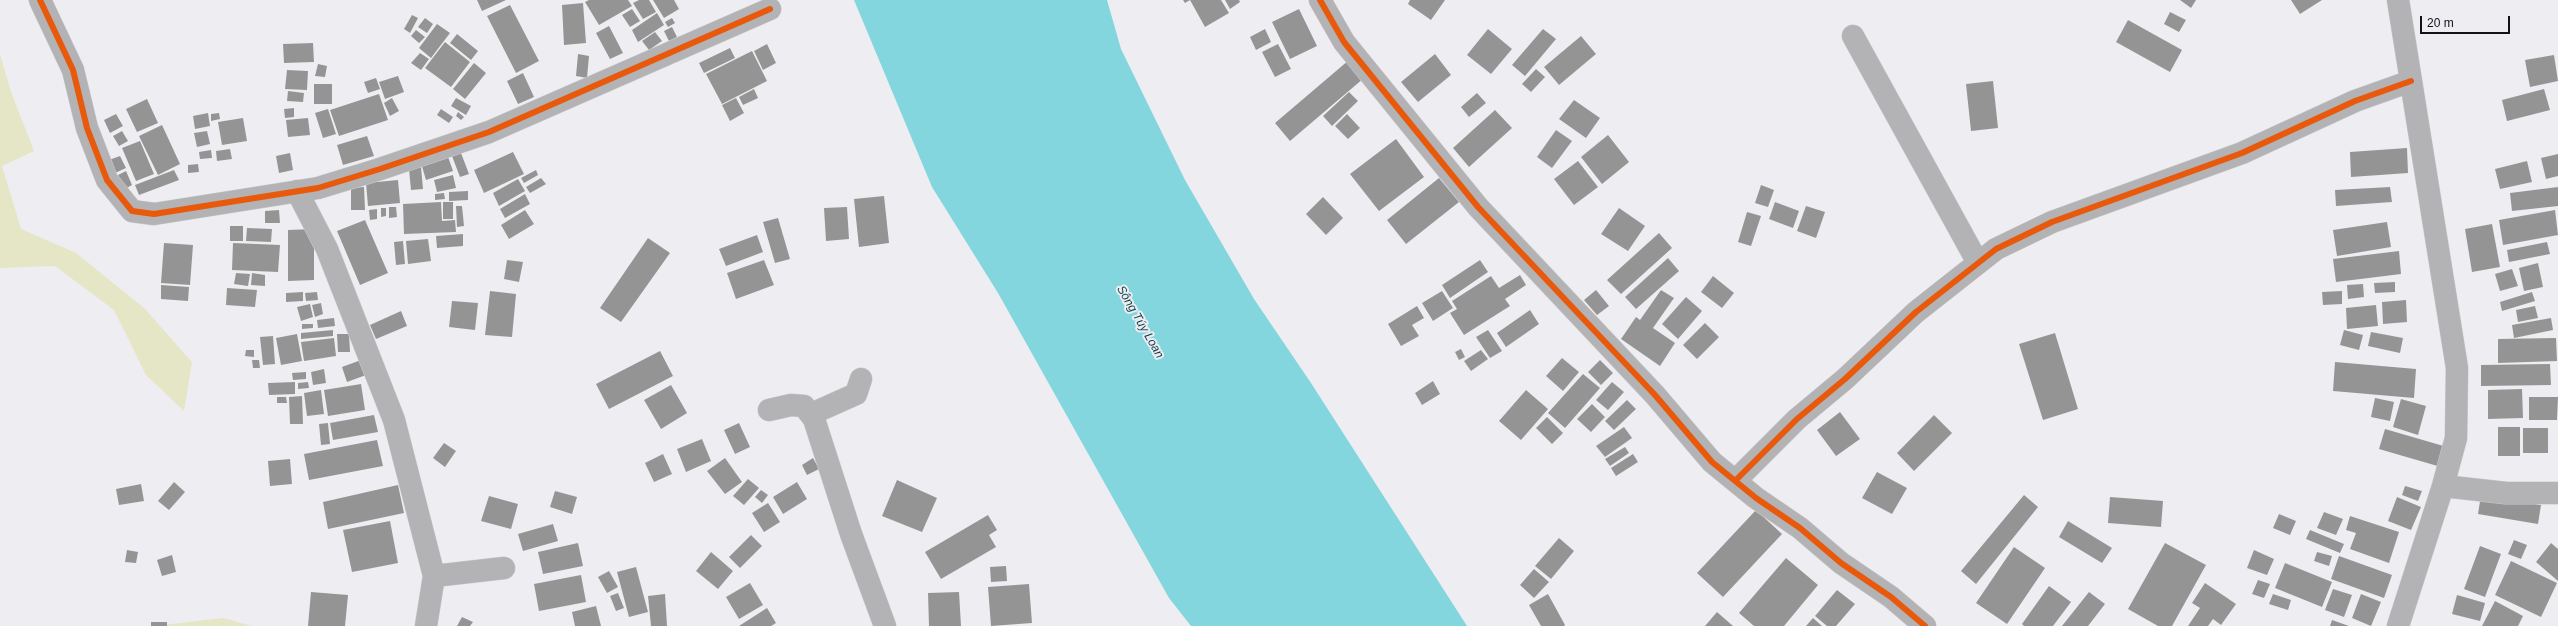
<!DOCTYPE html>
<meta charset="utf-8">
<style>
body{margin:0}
#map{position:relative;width:2558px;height:626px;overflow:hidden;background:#eeedf1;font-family:Arial,sans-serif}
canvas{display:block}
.scale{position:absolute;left:2420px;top:16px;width:90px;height:18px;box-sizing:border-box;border:2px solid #131315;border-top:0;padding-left:5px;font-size:12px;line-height:14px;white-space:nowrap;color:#131315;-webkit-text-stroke:3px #edecf2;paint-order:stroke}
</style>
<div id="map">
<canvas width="2558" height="626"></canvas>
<div class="scale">20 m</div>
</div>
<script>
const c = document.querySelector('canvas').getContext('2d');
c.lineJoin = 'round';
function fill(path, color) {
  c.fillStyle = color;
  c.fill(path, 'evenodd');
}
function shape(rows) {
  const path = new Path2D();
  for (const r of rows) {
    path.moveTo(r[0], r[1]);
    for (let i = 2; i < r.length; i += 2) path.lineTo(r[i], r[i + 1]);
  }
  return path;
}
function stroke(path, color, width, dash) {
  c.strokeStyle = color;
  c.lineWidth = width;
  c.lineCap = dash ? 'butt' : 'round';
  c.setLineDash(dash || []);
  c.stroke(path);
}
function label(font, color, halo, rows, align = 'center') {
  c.font = font + ' Arial,sans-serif';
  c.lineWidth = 4;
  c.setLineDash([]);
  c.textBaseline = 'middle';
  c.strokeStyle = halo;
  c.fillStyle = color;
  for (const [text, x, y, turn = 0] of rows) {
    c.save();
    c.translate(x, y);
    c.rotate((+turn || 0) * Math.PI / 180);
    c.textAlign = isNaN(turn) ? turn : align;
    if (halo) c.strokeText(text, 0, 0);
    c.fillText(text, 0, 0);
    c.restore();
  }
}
const green = shape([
 [0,54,11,92,34,151,2,166,21,229,76,253,144,308,192,362,184,411,146,375,114,310,55,266,0,268],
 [223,618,252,626,154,626]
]);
const water = shape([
 [854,0,1107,0,1121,49,1185,180,1254,299,1311,383,1467,626,1191,626,1169,598,998,293,932,187]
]);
const building = shape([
 [477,0,506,0,482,11],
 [589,0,628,0,632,6,599,25,585,2],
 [639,0,649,0,656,12,643,19,633,3],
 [653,0,674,0,679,9,664,18],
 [1183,0,1221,0,1229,13,1205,27,1190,0,1185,3],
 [1225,0,1239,0,1240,2,1230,9],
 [1410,0,1445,0,1431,20,1408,4],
 [2180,0,2196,0,2191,8],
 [2291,0,2322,0,2300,14],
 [583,3,586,43,564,45,562,5],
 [510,5,539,61,516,73,487,16],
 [632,9,640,21,630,27,622,15],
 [1299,9,1317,46,1290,59,1272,22],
 [2170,12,2186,20,2179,32,2164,24],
 [657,13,664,25,638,42,632,30],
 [412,15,418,18,410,33,404,29],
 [425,18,433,24,427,33,418,27],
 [672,18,675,23,668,27,665,22],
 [2128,20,2182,50,2170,72,2116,42],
 [437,24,450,33,431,58,419,48],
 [609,26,623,53,610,59,596,33],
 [672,27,677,37,669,41,664,31],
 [1265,29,1271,42,1256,50,1250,37],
 [1488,29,1512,49,1491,74,1467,55],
 [1543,29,1556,39,1525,76,1512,65],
 [416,30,425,37,419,43,411,36],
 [655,32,662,41,649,50,642,41],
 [457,34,478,51,471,60,450,43],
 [1581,36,1596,54,1559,85,1544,67],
 [445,42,470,62,451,87,425,68],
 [313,43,314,62,284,63,283,44],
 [767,44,776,63,763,70,754,51],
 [1278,44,1291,69,1275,77,1262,52],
 [730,48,735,58,704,73,699,63],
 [752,51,767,81,722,104,706,74],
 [420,53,429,59,421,70,411,63],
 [578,54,589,56,587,78,576,76],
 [1435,54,1451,75,1418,102,1401,82],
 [2554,55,2558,81,2530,87,2525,60],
 [1349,60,1364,78,1290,141,1275,123],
 [474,63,486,73,465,99,453,89],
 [318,64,327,66,325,77,315,76],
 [1536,69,1545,77,1531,92,1522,84],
 [287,70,308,71,307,90,285,89],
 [523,73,534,97,518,104,507,81],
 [398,76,404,92,385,99,379,82],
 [376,78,380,89,368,93,364,82],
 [1993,81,1998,128,1971,131,1966,84],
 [314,84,332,84,332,104,314,104],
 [754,89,758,98,743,105,739,97],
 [2544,89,2550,110,2507,121,2502,100],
 [288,91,304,93,303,102,287,101],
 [1349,92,1358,101,1332,126,1323,116],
 [1477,93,1486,103,1469,117,1461,107],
 [379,94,388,120,339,136,330,110],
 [392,98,399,111,390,116,384,103],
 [456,98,471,106,466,115,451,106],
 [736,98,744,113,730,121,722,105],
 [147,99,158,123,137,132,126,109],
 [1574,100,1600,118,1586,138,1559,119],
 [294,108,294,117,285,118,284,109],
 [328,109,336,134,323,138,315,113],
 [441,109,453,117,449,123,437,115],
 [1495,110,1512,128,1469,167,1453,148],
 [458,112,464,117,461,120,456,116],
 [208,113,210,126,195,129,193,116],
 [219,113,220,119,211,121,211,114],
 [116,114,123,126,110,133,104,120],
 [1347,114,1360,128,1348,139,1335,126],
 [243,118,247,141,222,145,218,122],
 [308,118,310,135,288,137,286,120],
 [162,125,180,164,158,175,139,136],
 [1556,130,1572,141,1552,168,1537,157],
 [122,131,128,141,119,146,113,136],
 [207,131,210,144,197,147,194,133],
 [1608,135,1629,162,1602,184,1581,157],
 [367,136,374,156,343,165,337,145],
 [1396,139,1424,177,1379,211,1350,174],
 [140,141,154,174,136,181,122,148],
 [2407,148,2408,173,2351,177,2350,152],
 [230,149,232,159,217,161,216,151],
 [211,150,212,158,200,159,199,152],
 [513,152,524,174,484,193,474,170],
 [290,153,293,170,279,173,276,156],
 [461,153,469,174,460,177,452,156],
 [447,154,453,171,426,180,421,163],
 [2558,154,2558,176,2546,179,2541,158],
 [120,156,126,168,115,173,109,160],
 [1578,161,1598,187,1574,205,1554,179],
 [2527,161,2532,182,2500,189,2495,169],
 [198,164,199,172,188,173,188,165],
 [421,167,423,189,411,190,409,169],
 [174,170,179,180,139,195,135,185],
 [536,170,538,175,524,183,521,178],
 [126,171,132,185,125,189,118,175],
 [453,175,456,188,437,192,434,180],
 [541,178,546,184,530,193,526,187],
 [1439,178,1459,202,1406,244,1387,220],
 [518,179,525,191,499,206,493,193],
 [398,180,400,203,368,206,366,183],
 [1761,185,1774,190,1768,207,1755,203],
 [364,187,365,210,351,210,351,188],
 [2390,187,2392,202,2336,206,2335,190],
 [2558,187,2558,206,2512,211,2510,193],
 [468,191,468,200,449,201,449,192],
 [444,193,445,199,435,200,435,194],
 [525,194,530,204,505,218,500,209],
 [884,196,889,243,859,247,854,199],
 [1323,197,1343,218,1326,235,1306,214],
 [441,202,442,221,455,220,456,232,404,234,403,204],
 [443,202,453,202,453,219,443,219],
 [1775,202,1799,211,1793,228,1769,219],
 [456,206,462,206,464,226,457,227],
 [1806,206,1825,212,1816,238,1797,231],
 [389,207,396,207,397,217,389,218],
 [847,207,849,239,826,241,824,208],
 [381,208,386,208,386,216,381,217],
 [1619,208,1645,226,1628,251,1601,234],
 [377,209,377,219,370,220,369,210],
 [279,210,280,223,265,223,265,211],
 [525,210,534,224,509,239,501,225],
 [2555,210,2558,235,2503,245,2499,220],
 [1747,212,1761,216,1751,246,1738,242],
 [778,218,790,259,775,263,763,222],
 [365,220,388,273,360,285,337,231],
 [2387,222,2391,247,2337,256,2333,230],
 [2492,224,2500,267,2472,272,2465,229],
 [230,226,243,226,243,241,230,241],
 [247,228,272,229,271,242,246,241],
 [314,229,314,280,288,281,288,230],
 [1659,233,1672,248,1621,294,1607,280],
 [463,234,463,246,437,248,436,236],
 [757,235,763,252,726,266,719,249],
 [648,238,670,253,621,322,600,308],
 [428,239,431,261,408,264,406,241],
 [403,241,405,264,396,265,394,242],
 [2547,242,2550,254,2509,262,2507,250],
 [164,243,193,245,190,285,161,283],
 [233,243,280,245,278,272,232,270],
 [2399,251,2401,274,2336,282,2333,259],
 [1668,258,1679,271,1636,309,1625,297],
 [507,260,523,262,519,282,504,279],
 [764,260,774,285,736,299,727,273],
 [1480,260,1488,272,1450,298,1442,285],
 [2538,263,2543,287,2524,291,2519,268],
 [2512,269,2518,286,2500,291,2495,274],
 [236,273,250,274,248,286,234,284],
 [252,273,265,275,265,286,251,285],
 [1520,275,1526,285,1505,299,1510,306,1464,335,1450,313,1457,309,1452,301,1491,276,1499,288],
 [1713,276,1734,293,1722,308,1701,292],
 [2395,282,2395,292,2375,293,2374,283],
 [2363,284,2364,297,2348,299,2347,285],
 [161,285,189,287,188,301,161,299],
 [227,288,257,290,255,307,226,305],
 [1596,290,1609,306,1597,315,1584,300],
 [1661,290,1674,298,1653,328,1675,343,1660,366,1621,339,1636,317,1640,320],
 [490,291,516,294,512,337,485,335],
 [1442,291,1453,308,1433,321,1422,303],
 [2342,291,2342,304,2323,305,2322,292],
 [303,292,303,301,286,302,286,293],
 [317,292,318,300,306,301,305,293],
 [2532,292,2535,301,2502,311,2500,302],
 [1686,297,1702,311,1678,339,1662,324],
 [2406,300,2407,322,2383,324,2382,302],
 [452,301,478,303,475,330,449,327],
 [321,303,323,314,315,317,312,305],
 [310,304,313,317,301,321,297,307],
 [2376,305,2378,326,2347,329,2346,308],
 [1417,306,1424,318,1412,325,1419,336,1401,346,1388,324],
 [2535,306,2538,318,2518,322,2516,310],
 [1530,310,1539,324,1506,347,1497,333],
 [401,311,407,326,376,339,370,325],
 [334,318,335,326,318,328,317,320],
 [2551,318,2553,330,2514,338,2512,325],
 [1705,323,1719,337,1697,359,1683,345],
 [302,324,313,324,313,328,302,329],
 [333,330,333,336,301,339,301,333],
 [1488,330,1502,351,1490,358,1476,337],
 [2344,330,2363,335,2359,350,2340,345],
 [2371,332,2403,338,2400,353,2368,346],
 [2055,333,2078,409,2043,420,2019,344],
 [297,334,302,361,281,365,276,338],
 [337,334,349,334,350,352,338,352],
 [273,336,275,364,263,365,260,337],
 [334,338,336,356,304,361,301,342],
 [2556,338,2557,361,2498,363,2498,339],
 [1461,349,1465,357,1459,360,1455,352],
 [246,350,254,350,254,357,245,356],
 [1481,350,1488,359,1471,371,1464,361],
 [660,351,673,376,609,409,596,384],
 [1562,358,1579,372,1563,391,1546,376],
 [252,360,259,360,260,368,253,368],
 [361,360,366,375,347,382,342,367],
 [1600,360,1613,373,1601,385,1588,372],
 [2335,362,2416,369,2414,398,2333,391],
 [2550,364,2551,385,2481,386,2481,365],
 [324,369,326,383,313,385,311,372],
 [306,372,306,379,293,380,292,373],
 [1583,374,1600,388,1565,428,1548,413],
 [1433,381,1440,394,1422,405,1415,393],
 [295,382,295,394,269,395,268,383],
 [308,382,309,388,298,389,298,383],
 [1612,382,1624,392,1608,410,1596,400],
 [361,384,365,410,328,416,324,390],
 [671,385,687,413,661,429,644,400],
 [2522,389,2523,418,2488,419,2488,390],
 [321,390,324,414,307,416,304,393],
 [1526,390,1548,409,1521,440,1499,421],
 [302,396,303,424,290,424,289,397],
 [277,397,286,397,287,403,277,403],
 [2529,397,2558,397,2557,420,2529,420],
 [2375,398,2394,402,2390,421,2371,417],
 [2401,399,2426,406,2418,435,2393,427],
 [1627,400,1636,409,1614,430,1605,421],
 [1592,404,1605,417,1591,432,1577,419],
 [1840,412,1860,439,1836,456,1817,430],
 [374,415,378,432,333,440,330,423],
 [1934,415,1952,433,1914,471,1897,453],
 [1547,417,1563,433,1552,444,1536,428],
 [328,423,330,444,321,445,319,424],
 [739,423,750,447,735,454,724,430],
 [1624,427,1632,438,1605,457,1596,446],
 [2498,427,2520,427,2520,456,2498,456],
 [2523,428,2548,428,2548,453,2523,453],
 [2385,429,2447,447,2441,467,2379,449],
 [702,439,711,461,686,472,677,449],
 [377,440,383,466,309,480,304,454],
 [444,443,456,451,445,467,433,458],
 [1625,447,1629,453,1610,466,1605,459],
 [663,454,672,474,654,482,645,463],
 [1633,454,1638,462,1616,476,1611,468],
 [725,458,742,482,725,494,707,471],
 [813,458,819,469,807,475,802,465],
 [290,459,292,484,270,486,268,461],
 [1877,472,1907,488,1892,514,1862,498],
 [748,479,759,488,744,505,733,496],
 [897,480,937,498,922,532,882,516],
 [174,482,185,492,169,510,158,501],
 [797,482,807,499,783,514,773,497],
 [141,484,144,501,119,505,116,489],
 [398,485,404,513,328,529,323,502],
 [2405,486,2422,491,2418,501,2402,495],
 [761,490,768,495,762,503,755,497],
 [555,491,577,497,572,514,550,507],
 [2024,495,2038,507,1976,584,1961,571],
 [2481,495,2541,505,2538,524,2478,514],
 [489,496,518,504,511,529,481,521],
 [2110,497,2163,501,2161,527,2108,523],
 [2397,497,2421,507,2411,530,2388,521],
 [768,503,780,522,764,532,752,513],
 [1756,510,1782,534,1723,597,1697,573],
 [2324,512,2343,519,2336,535,2317,528],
 [2279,514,2296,521,2290,535,2273,528],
 [988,515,997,530,989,535,996,547,941,579,925,552],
 [2350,516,2399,532,2389,563,2350,549,2356,533,2346,530],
 [390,521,398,563,352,572,343,530],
 [2068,521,2112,548,2102,563,2059,537],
 [553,524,558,541,523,551,518,534],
 [2310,530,2344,544,2340,553,2306,539],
 [751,535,762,546,740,568,729,557],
 [1559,538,1574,551,1551,579,1535,566],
 [2514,540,2527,545,2521,559,2508,554],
 [578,543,583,566,543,574,538,552],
 [2165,543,2206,565,2172,626,2158,626,2128,609],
 [2551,543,2558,549,2558,581,2536,562],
 [2480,546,2501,554,2485,597,2464,589],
 [2014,547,2045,568,2007,624,1976,603],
 [127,550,138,552,136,563,125,562],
 [2254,550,2274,559,2267,575,2247,568],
 [711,552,733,571,718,589,696,571],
 [2317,552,2332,556,2329,566,2314,561],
 [172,555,176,572,162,576,157,560],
 [2339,556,2392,575,2384,598,2331,579],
 [1786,558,1818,585,1784,626,1754,626,1739,613],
 [2511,561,2557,583,2541,617,2495,595],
 [2285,563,2332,582,2322,607,2275,588],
 [1006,566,1007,581,991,582,990,567],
 [636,567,648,612,629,617,617,572],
 [1534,569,1549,582,1534,598,1520,585],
 [609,571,618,587,607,593,598,577],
 [581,575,586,602,539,611,534,584],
 [2258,580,2270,584,2264,598,2252,594],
 [750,583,763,605,739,619,726,597],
 [2205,583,2236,604,2221,625,2213,619,2208,626,2188,626,2200,608,2192,603],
 [1029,584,1032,623,991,626,988,587],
 [2049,586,2071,602,2053,626,2024,626,2022,624],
 [2333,589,2352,595,2344,617,2325,610],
 [1837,590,1855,604,1836,626,1827,626,1815,616],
 [311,592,348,595,345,626,308,626],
 [959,592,961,626,929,626,928,593],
 [2089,592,2105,604,2088,626,2062,626],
 [618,593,624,608,616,611,610,596],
 [665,594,667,626,651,626,648,596],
 [1548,594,1565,625,1564,626,1541,626,1529,605],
 [2273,594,2291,600,2288,610,2269,604],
 [2361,594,2381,602,2371,626,2352,618],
 [2457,595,2485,603,2480,621,2452,614],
 [2495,601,2523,616,2518,626,2482,626],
 [596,606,601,626,575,626,572,612],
 [767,608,776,623,771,626,739,626],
 [1717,612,1733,626,1705,626],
 [462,617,473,622,470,626,457,626],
 [1813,618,1822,626,1806,626],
 [2332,620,2349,626,2330,626],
 [151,622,167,622,167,626,151,626]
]);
const minor = shape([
 [40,0,73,70,87,128,107,180,132,211,154,214,318,188,380,169,489,132,770,9],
 [1320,0,1344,42,1478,207,1655,395,1712,462,1756,498,1800,528,1841,563,1891,597,1925,626],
 [1853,36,1978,263],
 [297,191,327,249,394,420,434,576,426,626],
 [769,410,791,405,804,406,814,419,851,534,885,626],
 [814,419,818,411,856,394,861,379],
 [1736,480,1797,419,1845,379,1916,312,1996,249,2052,222,2242,153,2355,101,2411,81],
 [2443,486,2506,493,2558,493],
 [434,576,504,568],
 [2398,626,2443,486,2456,438,2457,368,2398,0]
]);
const cycleway = shape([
 [40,0,73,70,87,128,107,180,132,211,154,214,318,188,380,169,489,132,770,9],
 [1320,0,1344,42,1478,207,1655,395,1712,462,1756,498,1800,528,1841,563,1891,597,1925,626],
 [1736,480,1797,419,1845,379,1916,312,1996,249,2052,222,2242,153,2355,101,2411,81]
]);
const waterNames = [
 ["Sông Túy Loan",1140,322,60]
];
fill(green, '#e4e6c6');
fill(water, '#84d6de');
fill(building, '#959495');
stroke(minor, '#cbcbcd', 23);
stroke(minor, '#b3b2b4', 22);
stroke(cycleway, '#e8590c', 6);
label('italic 12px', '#0d4347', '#edecf2', waterNames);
</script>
